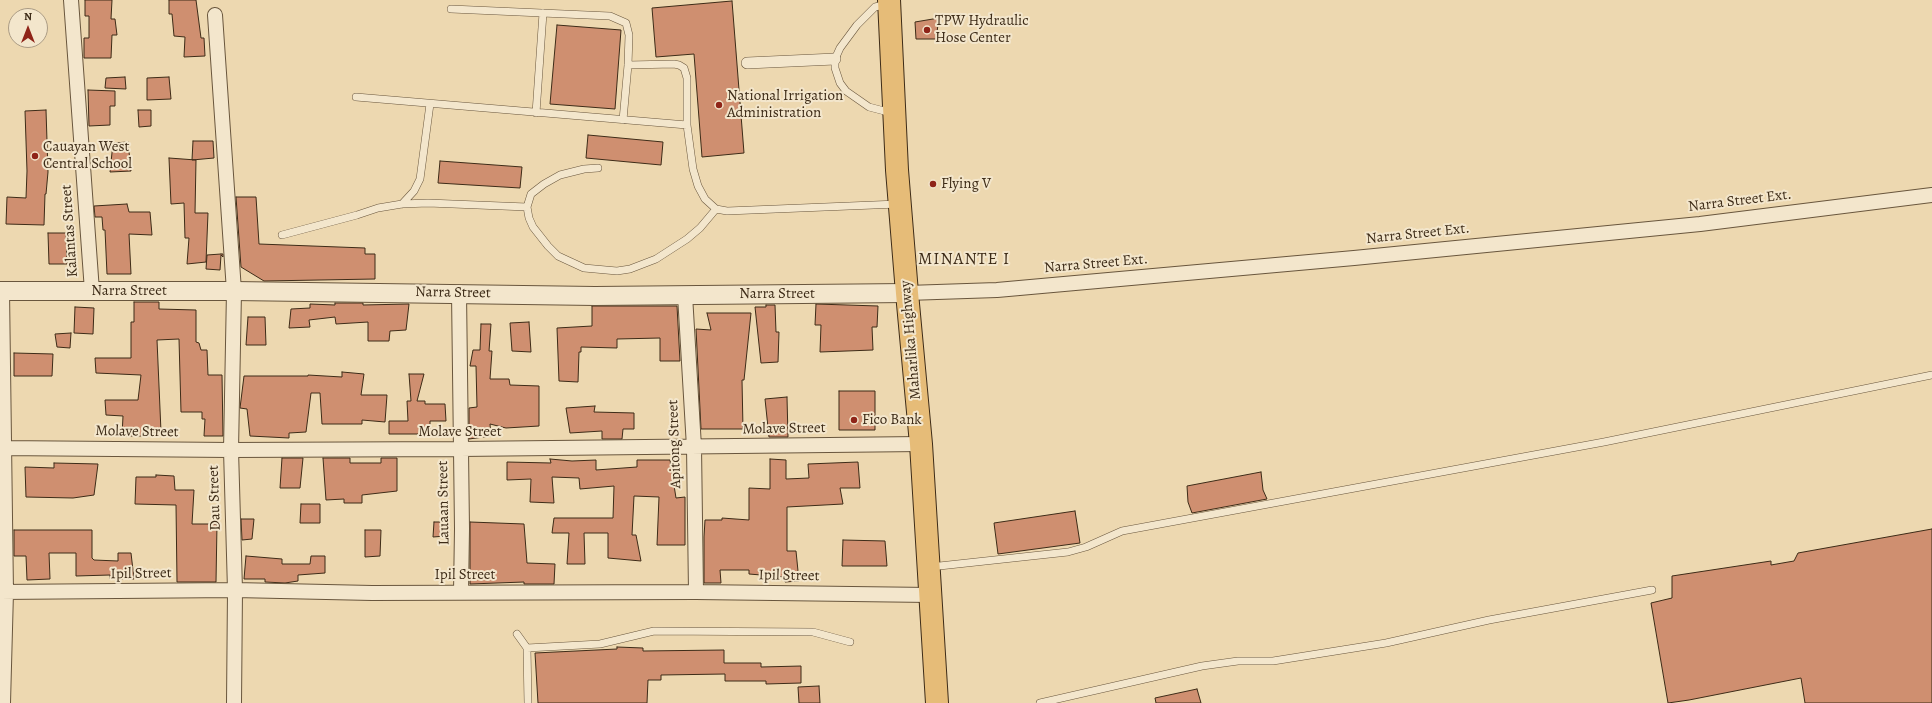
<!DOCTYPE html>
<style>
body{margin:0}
#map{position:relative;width:1932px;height:703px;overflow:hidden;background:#edd8b0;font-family:Alegreya,serif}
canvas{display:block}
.north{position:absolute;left:8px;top:8px;width:40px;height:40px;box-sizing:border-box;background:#f3e6cc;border:1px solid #aa9b84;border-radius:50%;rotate:0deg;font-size:11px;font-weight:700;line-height:16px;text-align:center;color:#3d2b17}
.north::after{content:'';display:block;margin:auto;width:14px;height:18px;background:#8f2418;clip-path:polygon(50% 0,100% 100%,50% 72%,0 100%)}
</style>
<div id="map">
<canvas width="1932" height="703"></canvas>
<div class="north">N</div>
</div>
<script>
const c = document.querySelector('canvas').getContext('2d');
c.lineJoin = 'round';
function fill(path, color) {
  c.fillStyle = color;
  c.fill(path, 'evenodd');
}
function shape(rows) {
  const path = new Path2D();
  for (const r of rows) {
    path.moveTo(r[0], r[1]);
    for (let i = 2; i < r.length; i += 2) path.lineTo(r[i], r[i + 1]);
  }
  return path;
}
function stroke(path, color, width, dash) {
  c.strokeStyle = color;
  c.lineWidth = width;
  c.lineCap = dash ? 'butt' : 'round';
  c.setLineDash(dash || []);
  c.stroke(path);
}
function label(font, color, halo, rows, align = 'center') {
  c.font = font + ' Alegreya,serif';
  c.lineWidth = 4;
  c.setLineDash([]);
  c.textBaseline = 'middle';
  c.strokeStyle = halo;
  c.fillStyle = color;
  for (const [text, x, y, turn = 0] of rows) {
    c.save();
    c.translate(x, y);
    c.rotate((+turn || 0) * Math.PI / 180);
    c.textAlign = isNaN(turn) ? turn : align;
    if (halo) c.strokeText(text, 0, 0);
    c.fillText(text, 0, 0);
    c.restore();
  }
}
const building = shape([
 [85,0,112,0,111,19,115,19,117,35,112,35,111,58,84,58,84,38,89,38,89,16,85,16,85,0],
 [169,0,196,0,201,38,204,38,205,56,184,57,185,37,174,36,172,14,169,14,169,0],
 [732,1,744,153,702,157,694,54,656,57,652,8,732,1],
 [939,18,936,39,916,39,915,22,939,18],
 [557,25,621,30,615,109,550,104,557,25],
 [125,77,126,89,105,88,106,78,125,77],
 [169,77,171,99,147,100,147,78,169,77],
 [88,90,115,91,115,106,110,106,110,125,89,126,88,90],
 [46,110,48,172,46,194,45,194,44,225,6,224,7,197,26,198,27,171,25,111,46,110],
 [138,110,151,110,151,126,139,127,138,110],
 [588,135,663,142,661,165,586,158,588,135],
 [193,141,213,141,214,158,192,160,193,141],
 [128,142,131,171,110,172,113,143,128,142],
 [169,158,196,160,195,213,208,213,206,262,187,264,189,238,185,238,184,203,171,204,169,158],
 [440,161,522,167,520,188,438,183,440,161],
 [236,197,256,197,259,244,365,248,365,254,375,254,375,279,264,281,241,267,236,197],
 [127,204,129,212,150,212,152,235,129,234,131,274,107,274,105,230,103,230,102,217,95,217,94,206,127,204],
 [48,233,66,233,67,264,49,264,48,233],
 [221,254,223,254,223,257,221,255,220,270,206,269,207,255,221,254],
 [134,302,159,302,159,309,196,310,196,342,199,343,201,350,207,350,208,375,222,375,223,436,204,436,205,419,202,419,202,412,181,412,179,339,157,340,161,432,147,432,148,436,122,436,123,416,106,415,105,400,138,400,141,375,96,373,95,358,131,358,131,322,134,322,134,302],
 [335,303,363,303,363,305,409,304,406,330,390,331,389,341,368,341,368,322,336,324,335,317,309,320,310,327,289,328,291,309,310,308,310,304,335,305,335,303],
 [816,304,878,306,877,327,872,327,873,350,820,352,821,325,815,325,816,304],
 [766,305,775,305,776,332,779,332,778,362,761,363,755,307,766,307,766,305],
 [592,306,677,306,680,361,660,361,660,338,617,339,617,348,581,347,581,352,579,352,578,382,559,381,557,328,592,326,592,306],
 [75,307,94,308,93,334,74,333,75,307],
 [707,313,751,313,744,380,742,380,743,429,701,429,696,329,711,330,707,313],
 [248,317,265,317,266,345,246,345,248,317],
 [529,322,531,352,512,351,510,323,529,322],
 [481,324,491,324,489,351,492,351,490,379,509,379,510,385,539,386,539,426,506,428,490,424,491,436,469,439,469,408,477,407,476,366,470,366,473,350,480,350,481,324],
 [71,333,70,348,57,347,55,334,71,333],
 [14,353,53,354,52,376,14,376,14,353],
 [342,372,364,374,361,395,387,395,385,422,362,420,362,424,322,424,320,393,311,393,306,432,289,433,289,438,250,436,247,409,240,408,244,376,308,376,308,375,342,377,342,372],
 [409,374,424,374,417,401,425,401,425,404,445,404,446,421,430,421,430,434,389,434,389,421,408,421,407,401,411,401,409,374],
 [839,391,875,391,875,430,839,430,839,391],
 [787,397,788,437,769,437,765,399,787,397],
 [595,406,594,412,634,413,634,429,623,429,622,439,602,439,602,431,570,433,566,408,595,406],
 [282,458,303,458,300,488,280,488,282,458],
 [323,458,350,458,350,463,381,463,381,458,397,458,397,491,362,495,362,503,344,503,344,499,326,500,323,458],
 [550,459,572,461,596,460,596,470,637,467,637,460,670,460,676,498,685,497,685,545,657,545,659,497,634,496,632,535,636,535,641,561,608,558,608,533,584,533,585,564,567,564,569,533,552,533,554,518,613,518,614,486,580,489,579,478,552,477,554,503,530,502,531,479,507,480,507,462,551,463,550,459],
 [770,459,786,460,786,479,809,478,808,464,858,462,860,488,840,488,843,504,787,507,787,551,796,551,799,581,785,582,785,577,749,574,749,570,720,570,721,583,704,583,704,537,705,520,722,520,722,518,749,520,749,488,770,489,770,459],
 [54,463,98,464,94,495,73,498,26,497,25,467,54,468,54,463],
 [1261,472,1263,490,1267,499,1192,513,1188,502,1187,486,1261,472],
 [156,475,174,476,175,490,194,490,192,524,217,524,216,582,177,582,176,505,135,504,136,477,156,477,156,475],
 [301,504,320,504,320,523,300,523,301,504],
 [1075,511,1080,543,998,554,994,523,1075,511],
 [241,519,254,519,252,539,242,540,241,519],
 [434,522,446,522,446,536,433,537,434,522],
 [470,522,524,524,527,563,555,564,554,584,524,584,524,582,470,584,470,522],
 [1932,529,1932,703,1805,703,1801,678,1689,700,1668,703,1651,603,1672,598,1672,576,1771,561,1771,565,1794,561,1798,553,1932,529],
 [14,530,92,530,92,558,94,560,118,561,118,553,131,553,134,579,110,579,110,575,76,576,76,553,49,553,50,579,27,580,26,556,14,556,14,530],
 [365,530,381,530,380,556,365,557,365,530],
 [843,540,885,541,887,566,842,566,843,540],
 [246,556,282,559,282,564,310,564,311,556,325,556,325,573,298,575,298,581,285,583,265,582,265,579,244,579,246,556],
 [617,647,643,648,643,651,724,650,724,663,761,663,761,667,801,666,801,683,766,684,766,681,725,681,725,674,661,675,661,680,648,680,647,703,538,703,535,653,617,649,617,647],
 [819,686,820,703,799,703,798,687,819,686],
 [1197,689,1201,703,1156,703,1155,698,1197,689]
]);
const service = shape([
 [887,4,875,7,857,25,840,48,835,59,835,68,840,83,846,91,869,107,892,113],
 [451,9,610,16,626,23,629,35,628,65,623,120],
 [628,65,674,64,679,65,684,68,687,78,687,125,693,169,698,186,705,199,716,209,727,211,898,204],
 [356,97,687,125],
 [536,113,543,13],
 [598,168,584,169,560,175,544,184,531,194,527,207,529,218,533,227,548,246,558,256,584,268,617,271,630,269,656,259,687,239,700,228,716,209],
 [402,204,414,191,420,179,430,104],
 [282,235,357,215,378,208,402,204,428,203,527,207],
 [930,567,1068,552,1086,547,1122,531,1604,442,1932,375],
 [517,634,527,648,600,644,654,631,813,632,850,642],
 [527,648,528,703],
 [1040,703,1202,666,1238,661,1273,661,1386,643,1489,620,1652,590]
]);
const pedestrian = shape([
 [747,63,835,59]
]);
const minor = shape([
 [71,0,92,291],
 [215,15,234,291,231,450,235,590,234,703],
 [2,291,6,592,3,703],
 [459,293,462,529,461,592],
 [907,293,997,290,1354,258,1700,224,1932,195],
 [685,295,694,447,696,592],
 [0,448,231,450,460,449,921,444],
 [0,592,235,590,372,593,696,592,930,595]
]);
const tertiary = shape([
 [0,291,234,291,595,296,907,293]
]);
const trunk = shape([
 [889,0,897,170,907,293,921,444,937,703]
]);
const markers = [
 [927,30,4,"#8f2418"],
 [719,105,4,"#8f2418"],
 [35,156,4,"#8f2418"],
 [933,184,4,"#8f2418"],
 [854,420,4,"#8f2418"]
];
const poiNames = [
 ["TPW Hydraulic",935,21],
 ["Hose Center",935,38],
 ["National Irrigation",727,96],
 ["Administration",727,113],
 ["Cauayan West",43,147],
 ["Central School",43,164],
 ["Flying V",941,184],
 ["Fico Bank",862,420]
];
const streetNames = [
 ["Narra Street Ext.",1740,201,-7],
 ["Kalantas Street",70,231,-94],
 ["Narra Street Ext.",1418,234,-6],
 ["Narra Street Ext.",1096,264,-5],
 ["Narra Street",129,291],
 ["Narra Street",453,293,1],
 ["Narra Street",777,294],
 ["Maharlika Highway",911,340,-95],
 ["Molave Street",784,429,-1],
 ["Molave Street",137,432,1],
 ["Molave Street",460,432],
 ["Apitong Street",675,444,-92],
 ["Dau Street",215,498,-92],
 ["Lauaan Street",444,503,-91],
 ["Ipil Street",141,574,-1],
 ["Ipil Street",465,575],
 ["Ipil Street",789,576,1]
];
const quarterNames = [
 ["MINANTE I",964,260]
];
fill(building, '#cf8f70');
stroke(building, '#3d2b17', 1);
stroke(service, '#69563d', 8);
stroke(pedestrian, '#69563d', 12);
stroke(minor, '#69563d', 16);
stroke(tertiary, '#69563d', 20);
stroke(trunk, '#3d2b17', 24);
stroke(service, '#f3e6cc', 7);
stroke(pedestrian, '#f3e6cc', 11);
stroke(minor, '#f3e6cc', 14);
stroke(tertiary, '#f3e6cc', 18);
stroke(trunk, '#e6bc78', 22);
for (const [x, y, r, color] of markers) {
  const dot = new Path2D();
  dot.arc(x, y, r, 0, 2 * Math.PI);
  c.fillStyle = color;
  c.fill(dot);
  stroke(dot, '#f3e6cc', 1.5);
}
label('15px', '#3d2b17', '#f3e6cc', poiNames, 'left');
label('15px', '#3d2b17', '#f3e6cc', streetNames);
c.letterSpacing = '1px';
label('17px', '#3d2b17', '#f3e6cc', quarterNames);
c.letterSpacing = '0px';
</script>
